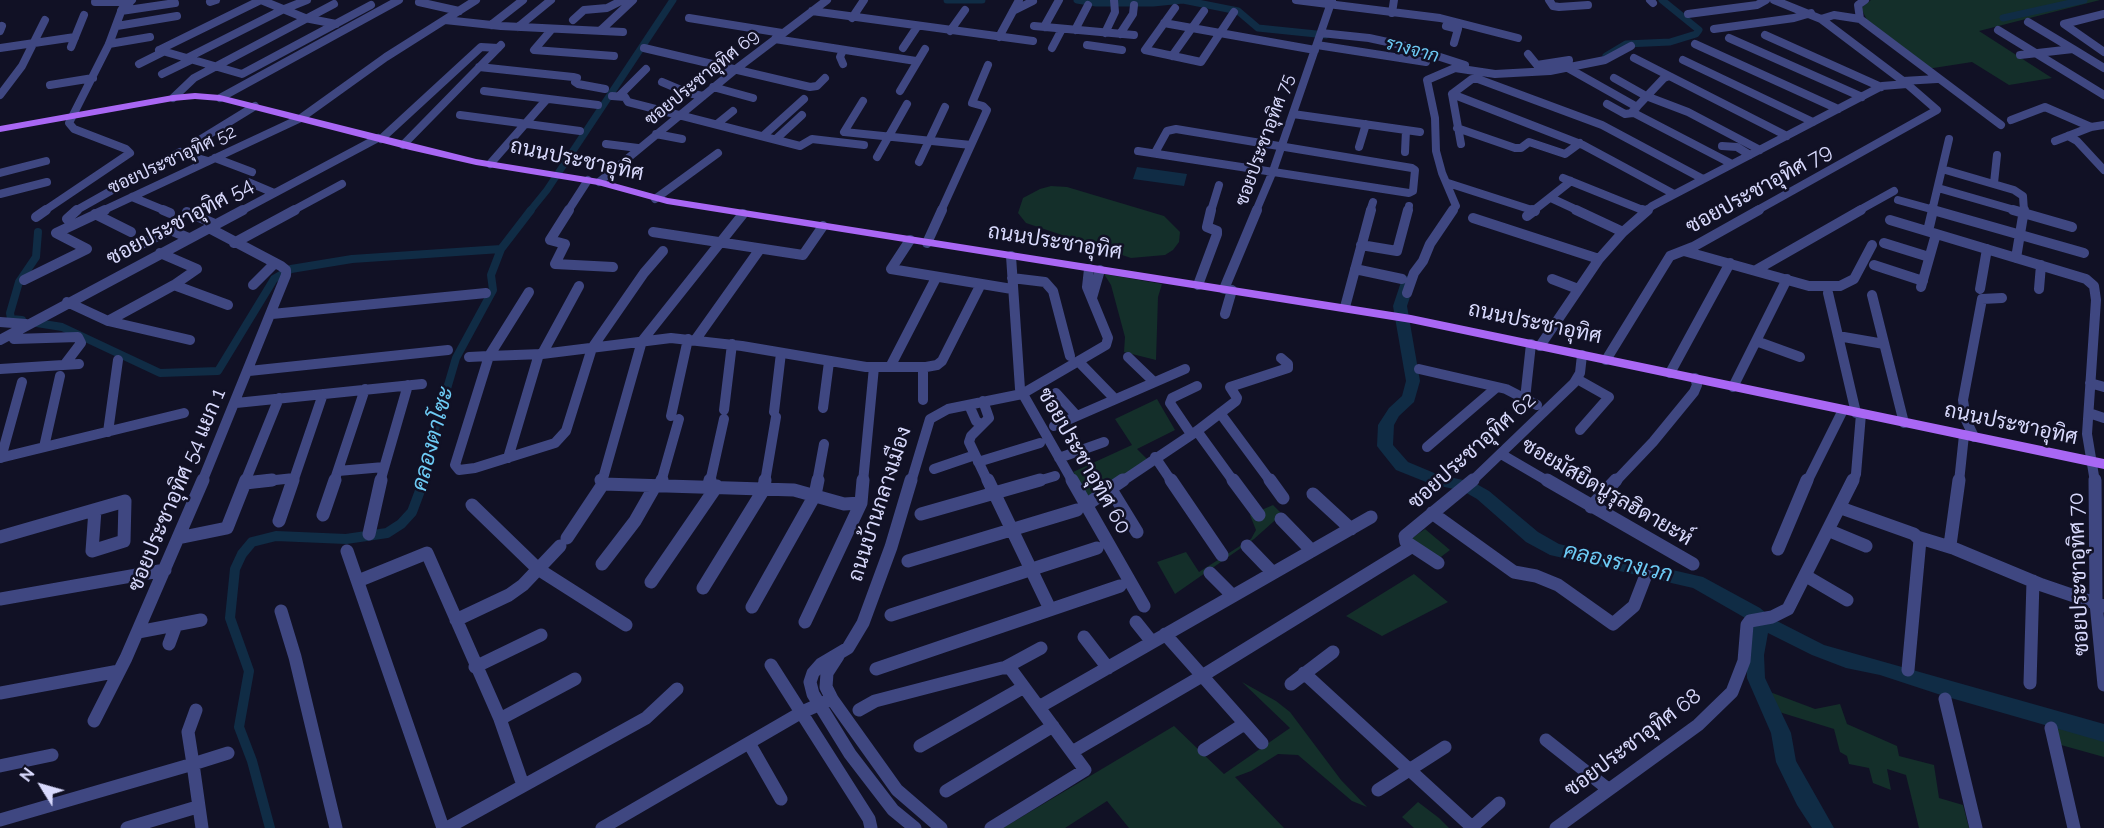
<!DOCTYPE html>
<meta charset="utf-8">
<style>
body{margin:0}
#map{position:relative;width:2104px;height:828px;overflow:hidden;background:#111125;font-family:Raleway,sans-serif}
canvas{display:block}
.north{position:absolute;left:12px;top:756px;width:60px;height:60px;-webkit-text-stroke:4px #111125;paint-order:stroke;rotate:307deg;font-size:16px;font-weight:700;line-height:24px;text-align:center;color:#d8d9fc}
.north::after{content:'';display:block;margin:auto;width:21px;height:27px;background:#d8d9fc;clip-path:polygon(50% 0,100% 100%,50% 72%,0 100%)}
</style>
<div id="map">
<canvas width="2104" height="828"></canvas>
<div class="north">N</div>
</div>
<script>
const c = document.querySelector('canvas').getContext('2d');
c.lineJoin = 'round';
function fill(path, color) {
  c.fillStyle = color;
  c.fill(path, 'evenodd');
}
function shape(rows) {
  const path = new Path2D();
  for (const r of rows) {
    path.moveTo(r[0], r[1]);
    for (let i = 2; i < r.length; i += 2) path.lineTo(r[i], r[i + 1]);
  }
  return path;
}
function stroke(path, color, width, dash) {
  c.strokeStyle = color;
  c.lineWidth = width;
  c.lineCap = dash ? 'butt' : 'round';
  c.setLineDash(dash || []);
  c.stroke(path);
}
function label(font, color, halo, rows, align = 'center') {
  c.font = font + ' Raleway,Sarabun,sans-serif';
  c.lineWidth = 5;
  c.setLineDash([]);
  c.textBaseline = 'middle';
  c.strokeStyle = halo;
  c.fillStyle = color;
  for (const [text, x, y, turn = 0] of rows) {
    c.save();
    c.translate(x, y);
    c.rotate((+turn || 0) * Math.PI / 180);
    c.textAlign = isNaN(turn) ? turn : align;
    if (halo) c.strokeText(text, 0, 0);
    c.fillText(text, 0, 0);
    c.restore();
  }
}
const green = shape([
 [1871,0,2100,0,1979,31,2052,78,2009,85,1972,62,1927,69,1868,22,1861,8],
 [1051,186,1067,187,1164,216,1180,232,1179,242,1173,250,1165,255,1131,258,1026,223,1018,213,1023,198,1040,189],
 [1104,274,1162,284,1158,297,1156,360,1124,352,1125,337,1111,285],
 [1157,399,1175,430,1137,449,1148,460,1093,498,1085,497,1073,472,1132,445,1115,419],
 [1273,505,1282,514,1254,539,1175,594,1157,562,1186,552,1199,572,1251,539,1256,530,1250,515],
 [1425,529,1450,550,1433,563,1405,543],
 [1414,574,1448,602,1382,636,1346,616],
 [1242,682,1276,701,1290,712,1341,780,1367,807,1352,801,1298,755,1278,754,1251,771,1235,777,1284,828,1129,828,1107,801,1065,828,1003,828,1174,726,1224,774,1290,728],
 [1770,692,1815,709,1840,704,1847,724,1897,746,1899,756,1934,765,1939,798,1963,805,1969,828,1919,828,1906,775,1887,769,1891,790,1873,783,1869,768,1849,764,1847,756,1840,752,1834,729,1776,711],
 [2054,725,2104,738,2104,757,2061,745],
 [1418,802,1439,818,1449,828,1414,828,1402,817]
]);
const water = shape([
 [1137,167,1187,174,1184,186,1133,179]
]);
const canalFar2 = shape([
 [947,0,982,0],
 [1077,0,1096,3,1153,3,1183,0,1238,11,1258,28,1326,35],
 [2003,18,2084,0],
 [1606,56,1626,44,1670,42,1696,34,1699,30,1662,0],
 [530,211,547,190,673,0]
]);
const canalFar1 = shape([
 [22,320,11,319,10,313,19,282,36,257,38,232],
 [37,323,62,327,160,373,218,371,274,279,291,269,352,259,501,249],
 [423,482,433,436,456,358,493,290,491,275,501,249,531,210]
]);
const canal = shape([
 [270,828,252,761,239,727,249,671,230,618,235,569,242,554,252,542,276,536,346,539,387,533,401,524,412,512,424,480]
]);
const river = shape([
 [1409,275,1416,279,1407,306,1420,381,1414,402,1399,416,1394,425,1393,445,1408,462,1439,475,1473,482,1489,491,1538,532,1559,544,1703,577,1760,608,1773,619,1824,645,2104,724,2104,742,1944,696,1880,675,1846,668,1812,655,1768,633,1764,655,1765,678,1791,733,1796,761,1834,828,1812,828,1797,805,1776,762,1771,733,1747,678,1746,655,1754,623,1693,588,1550,555,1526,542,1477,499,1463,491,1431,484,1396,470,1380,450,1377,446,1378,425,1389,408,1402,396,1406,381,1393,306,1402,279,1409,275]
]);
const minorFar2 = shape([
 [261,0,305,18,336,24],
 [1296,0,1440,18,1518,38],
 [1549,0,1553,6,1559,7,1588,5],
 [1650,0,1653,3],
 [1865,0,1858,5,1860,19,2001,125],
 [95,2,130,2],
 [210,2,216,0],
 [419,2,459,11],
 [1175,8,1145,50,1201,62,1234,12],
 [121,11,175,3],
 [812,11,1033,41],
 [1013,11,1033,1],
 [1392,13,1394,0],
 [1688,14,1757,5,1766,0],
 [2104,14,2064,24,2104,52],
 [689,18,782,33],
 [852,18,864,0],
 [1821,19,1834,15,1860,19],
 [445,20,501,26,623,32],
 [573,20,584,10,607,8,623,0],
 [2028,22,2073,49],
 [1164,23,1315,50],
 [491,25,523,0],
 [117,26,177,16],
 [1034,26,1134,35],
 [1446,26,1458,29,1454,43],
 [518,27,551,0],
 [1044,27,1059,0],
 [552,29,534,50,614,56],
 [1714,29,1794,18,1811,13],
 [601,30,633,0],
 [1075,30,1088,5],
 [1998,30,2104,95],
 [0,31,2,26],
 [950,31,965,10],
 [1105,33,1115,12,1114,0],
 [1321,33,1369,38,1406,46,1465,65],
 [1120,34,1133,14,1134,5],
 [1765,35,1881,87],
 [999,37,1019,0],
 [1729,38,1862,97],
 [775,39,916,61],
 [109,44,150,37],
 [1695,44,1838,109],
 [1087,45,1122,50],
 [1317,45,1426,62],
 [71,47,84,15],
 [0,48,75,37],
 [644,48,810,87,817,86,825,78],
 [903,48,917,27],
 [1052,48,1062,29],
 [159,50,242,74,371,5],
 [159,50,261,0],
 [843,50,840,57,843,64],
 [1528,54,1541,70],
 [2020,55,2073,49,2104,68],
 [1172,56,1204,11],
 [187,58,282,10,307,0],
 [1634,58,1787,136],
 [1683,60,1813,122],
 [139,64,163,52],
 [1537,65,1569,60],
 [479,67,573,77,577,78,575,82,578,84,605,89],
 [1566,67,1637,107],
 [162,74,191,60],
 [1669,76,1664,78,1632,112,1732,164],
 [1614,78,1646,96,1688,112,1760,150],
 [1903,81,1937,79],
 [662,82,688,93,703,96],
 [50,85,93,78],
 [713,87,753,98],
 [484,91,598,105],
 [900,91,925,49],
 [1452,94,1583,145,1674,194],
 [0,95,22,66,45,20],
 [612,96,625,97,628,102,800,146,812,139,864,145],
 [619,96,646,69],
 [173,98,194,78,334,4],
 [220,98,399,0],
 [863,101,844,132,971,145],
 [1607,104,1625,114,1633,113],
 [1293,114,1420,132],
 [460,115,580,131],
 [2011,120,2045,107,2091,127],
 [717,124,733,111],
 [1457,128,1515,148,1521,148,1529,142,1565,154,1580,143],
 [656,134,682,139],
 [763,136,804,99],
 [2068,136,2077,141,2104,170],
 [381,139,481,47,498,48],
 [776,139,802,115],
 [198,141,255,106],
 [2055,141,2091,127,2104,125],
 [606,144,638,148],
 [1461,144,1452,94,1472,79,1478,79,1602,125,1703,179],
 [403,145,501,45],
 [1722,146,1737,147,1750,155],
 [1359,147,1366,124],
 [1138,151,1409,193,1413,191,1415,170,1412,168,1176,129,1167,131,1156,151,1158,154],
 [1405,152,1406,130],
 [190,156,208,161],
 [877,157,907,104],
 [215,158,252,172],
 [919,162,945,107],
 [490,164,547,99],
 [1942,169,2014,190,2023,196,2024,211],
 [0,173,46,161],
 [1563,178,1645,211],
 [248,182,274,193],
 [599,182,736,69,827,0],
 [1448,183,1535,211],
 [1994,183,1997,155],
 [1938,188,2018,211],
 [0,194,47,182],
 [132,197,166,211],
 [1551,198,1579,211],
 [655,199,718,153],
 [1898,200,1938,211],
 [44,211,130,153,126,149,74,129,69,123,109,44,122,9,132,0],
 [75,211,180,152],
 [102,211,301,118,386,57,476,0],
 [241,211,378,138],
 [292,211,342,184],
 [568,211,588,180],
 [941,211,987,110,983,106,972,103,988,65],
 [1211,211,1219,185],
 [1256,211,1273,171,1332,0],
 [1370,211,1373,202],
 [1408,211,1409,206],
 [1452,211,1456,206,1442,173,1436,151,1435,118,1427,80,1455,68,1495,74,1550,71,1605,60,1631,46],
 [1533,211,1571,181],
 [1646,211,1652,206,1882,86,1907,84],
 [1756,211,1937,110,1907,84,1821,19,1774,0],
 [1858,211,1894,191],
 [1932,211,1949,139]
]);
const minorFar1 = shape([
 [163,210,170,213],
 [569,210,550,240,565,244,555,264,613,267],
 [1532,210,1535,211],
 [1576,210,1623,232],
 [1642,210,1645,211],
 [1933,210,2084,253],
 [2013,210,2072,227],
 [187,212,215,224],
 [95,214,131,232],
 [1527,216,1535,210],
 [36,217,46,210],
 [1473,218,1599,259],
 [1890,220,2086,279,2094,286,2096,300,2087,434,2095,482],
 [74,224,67,219,77,210],
 [1928,231,1933,210],
 [653,232,803,255,823,226],
 [56,233,105,210],
 [910,240,891,269,1012,289],
 [234,243,295,210],
 [927,243,942,210],
 [1884,243,1929,257],
 [1361,245,1397,251,1408,210],
 [1684,251,1809,286,1840,286,1854,279,1872,245],
 [160,253,197,269,174,285],
 [121,254,170,230,189,238],
 [1011,256,1020,389,1073,482],
 [2016,258,2024,210],
 [1874,265,1923,281],
 [1355,269,1402,279],
 [1756,270,1861,210],
 [1012,278,1045,282,1053,291,1070,356],
 [1552,279,1578,289],
 [24,280,87,249,56,233],
 [253,285,275,263],
 [1198,285,1217,234,1217,231,1207,227,1211,210],
 [1921,287,1936,234],
 [1224,289,1257,210],
 [1980,289,1987,249],
 [2039,289,2041,265],
 [529,292,489,356,542,354,671,338,742,346,866,367,926,367,937,365,942,361,981,284],
 [1407,293,1414,273,1423,261,1430,244,1453,210],
 [1828,293,1856,413],
 [1872,295,1904,423],
 [1092,298,1100,270],
 [67,302,108,321,190,340],
 [1345,307,1371,210],
 [272,314,486,293],
 [1225,314,1232,290],
 [108,321,174,285,228,305],
 [0,322,26,324],
 [1838,336,1884,344],
 [14,339,78,337,81,343,65,364],
 [696,339,760,249],
 [0,340,243,210],
 [1756,341,1800,357],
 [1540,346,1599,259,1623,232,1648,210],
 [542,354,579,286],
 [469,357,489,356,455,465,459,470,475,468,555,443,566,431,592,348,644,273,663,251],
 [1128,357,1154,382],
 [1606,360,1670,256,1693,247,1759,210],
 [1079,362,1115,399],
 [890,367,936,278],
 [923,367,923,400],
 [0,369,79,364],
 [1419,369,1506,389,1537,405],
 [249,371,448,350],
 [1670,373,1730,263],
 [1577,379,1609,397,1580,430],
 [2090,383,2104,387],
 [1733,387,1787,279],
 [1056,393,1076,415],
 [1525,399,1531,344],
 [236,403,422,384],
 [969,405,976,421,982,425,989,418,983,401],
 [823,408,829,362],
 [724,410,732,344],
 [774,412,781,353],
 [1220,413,1271,482],
 [2089,413,2104,418],
 [671,416,688,339],
 [982,425,971,436,969,442,988,482],
 [1054,426,1185,369],
 [1197,431,1234,482],
 [108,432,118,360],
 [1191,434,1170,403,1172,398,1197,386],
 [1974,437,1966,420,1963,400,1982,299,2002,298],
 [44,447,60,376],
 [1427,447,1497,387],
 [1501,454,1549,482],
 [1155,457,1172,482],
 [0,458,184,413],
 [1,458,22,382],
 [508,458,539,354],
 [1059,458,1104,442],
 [978,462,1040,443],
 [934,469,975,455],
 [338,471,384,467],
 [202,482,286,275,286,270,281,266,209,228],
 [245,482,279,398],
 [257,482,294,478],
 [293,482,323,394],
 [334,482,365,389],
 [380,482,408,385],
 [602,482,642,341,743,214],
 [661,482,679,419],
 [710,482,724,419],
 [765,482,776,417],
 [817,482,824,444],
 [863,482,874,367],
 [911,482,930,419,948,409,1022,394,1106,345,1108,338,1087,287,1089,269],
 [1035,482,1055,476],
 [1121,482,1197,431,1236,401,1237,398,1230,387,1288,368,1288,364,1281,358],
 [1471,482,1574,383,1580,373,1582,355],
 [1615,482,1653,442,1694,392,1697,385,1695,378],
 [1807,482,1843,410],
 [1853,482,1856,474,1861,414],
 [1959,482,1964,435]
]);
const minor = shape([
 [911,480,891,547,863,623,848,648,821,664,813,673,810,682,813,694,850,754,893,810,915,828],
 [988,480,1050,609],
 [1072,480,1144,606],
 [1171,480,1222,555],
 [1233,480,1259,515],
 [1270,480,1283,498],
 [1547,480,1693,564],
 [1959,480,1950,545,1953,548,2042,585,2104,606],
 [2095,480,2096,603,2104,685],
 [245,483,272,480],
 [603,484,794,490,844,504,861,503],
 [660,486,662,480],
 [709,486,710,480],
 [1110,488,1137,532],
 [1313,494,1351,529],
 [472,505,538,569,626,625],
 [1086,505,1123,480],
 [1591,507,1616,480],
 [1841,508,1914,534,1920,540,1908,670],
 [1432,513,1514,572,1536,576,1558,585,1613,624,1634,606,1646,575],
 [921,514,1040,480],
 [323,515,335,480],
 [1281,519,1312,551],
 [279,521,293,480],
 [1830,531,1866,546],
 [369,534,381,480],
 [0,537,125,501,124,541,92,551,95,510],
 [1917,537,1953,548],
 [178,538,227,528,246,480],
 [567,538,603,484,601,480],
 [1247,546,1273,573],
 [1778,549,1807,480],
 [347,551,443,828],
 [908,561,1077,510],
 [1438,563,1406,542,1405,536,1473,480],
 [602,564,635,521,655,486],
 [1210,573,1233,596],
 [1806,576,1847,600],
 [358,581,427,553,500,719,523,785],
 [651,582,717,486],
 [703,588,764,489,765,480],
 [0,599,165,570],
 [752,607,815,495,818,480],
 [281,611,295,657,336,828],
 [891,615,1097,548],
 [456,620,509,595,523,585,560,546],
 [805,622,861,503,863,480],
 [1136,622,1152,642],
 [138,632,201,620],
 [1165,634,1262,743],
 [1084,637,1108,668],
 [169,644,176,625],
 [838,656,827,673,826,687,832,699,897,790,941,828],
 [771,665,869,819,871,828],
 [475,667,541,635],
 [1006,667,1041,648],
 [876,669,1120,586],
 [1304,673,1473,828],
 [2030,683,2033,581],
 [1291,684,1333,652],
 [0,693,119,671],
 [1945,699,1976,828],
 [1039,707,1371,517],
 [859,710,875,701,1002,668,1010,668,1085,770,991,828],
 [500,719,575,679],
 [94,721,126,658,203,480],
 [2051,728,2074,828],
 [1546,740,1608,789],
 [749,743,781,799],
 [920,746,1024,687],
 [1204,750,1244,724],
 [1072,752,1202,676,1408,549],
 [0,766,52,755],
 [1378,790,1445,747],
 [946,791,1053,726],
 [0,820,193,764,188,732,196,710],
 [1472,827,1499,803],
 [127,828,197,807],
 [202,828,193,764,228,753],
 [447,828,646,718,677,689],
 [602,828,802,712,832,699],
 [1556,828,1698,725,1732,692,1744,661,1747,625,1750,621,1772,617,1788,609,1853,480]
]);
const major = shape([
 [195,93,220,95,476,159,599,179,668,198,1411,315,2104,459,2104,469,1411,323,667,204,598,185,476,165,410,150,220,101,195,99,173,101,0,132,0,126,173,95,195,93]
]);
const farWaternames = [
 ["รางจาก",1412,50,15]
];
const farStreetnames = [
 ["ซอยประชาอุทิศ 69",702,78,-39],
 ["ซอยประชาอุทิศ 75",1265,140,-70],
 ["ซอยประชาอุทิศ 52",172,160,-25]
];
const streetNames = [
 ["ถนนประชาอุทิศ",577,160,12],
 ["ซอยประชาอุทิศ 79",1759,189,-29],
 ["ซอยประชาอุทิศ 54",180,222,-28],
 ["ถนนประชาอุทิศ",1055,242,9],
 ["ถนนประชาอุทิศ",1535,323,12],
 ["ถนนประชาอุทิศ",2011,424,12],
 ["ซอยประชาอุทิศ 62",1472,451,-42],
 ["ซอยประชาอุทิศ 60",1084,461,60],
 ["ซอยประชาอุทิศ 54 แยก 1",177,490,-67],
 ["ซอยมัสยิดนูรุลฮิดายะห์",1607,492,30],
 ["ถนนบ้านกลางเมือง",880,504,-72],
 ["ซอยประชาอุทิศ 70",2079,574,-92],
 ["ซอยประชาอุทิศ 68",1633,743,-37]
];
const waterNames = [
 ["คลองตาโซะ",433,439,-75],
 ["คลองรางเวก",1618,563,13]
];
fill(green, '#142f2a');
fill(water, '#102c45');
stroke(canalFar2, '#102c45', 7);
stroke(canalFar1, '#102c45', 8);
stroke(canal, '#102c45', 10);
fill(river, '#102c45');
stroke(minorFar2, '#3f4781', 8);
stroke(minorFar1, '#3f4781', 10);
stroke(minor, '#3f4781', 13);
fill(major, '#a967f4');
label('italic 18px', '#6dcbf5', '#111125', farWaternames);
label('18px', '#d8d9fc', '#111125', farStreetnames);
label('21px', '#d8d9fc', '#111125', streetNames);
label('italic 22px', '#6dcbf5', '#111125', waterNames);
</script>
